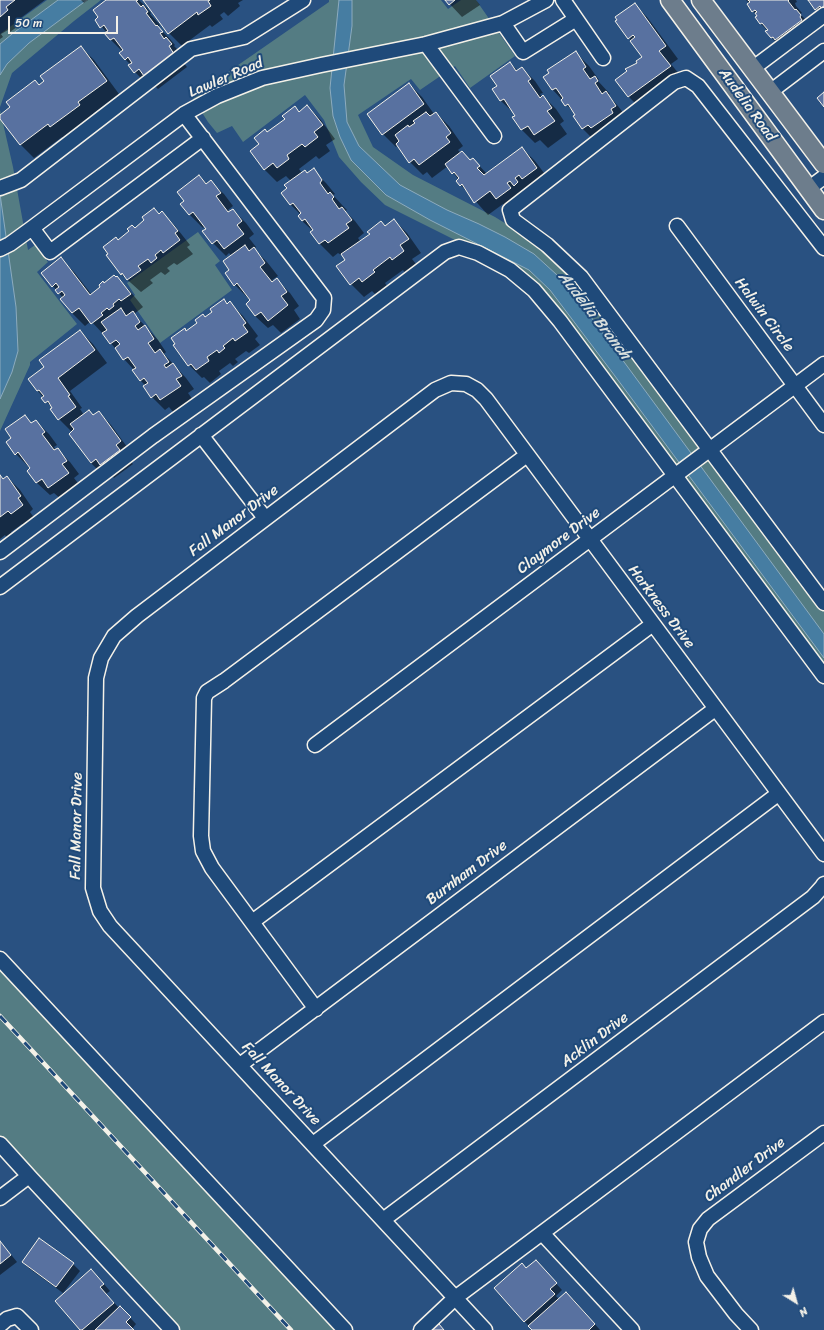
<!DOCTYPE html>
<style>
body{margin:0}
#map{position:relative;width:824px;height:1330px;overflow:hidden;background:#295181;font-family:Sriracha,sans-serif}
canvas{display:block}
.north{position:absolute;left:776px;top:1282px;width:40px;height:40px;-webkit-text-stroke:3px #1f4a7a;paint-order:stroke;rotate:143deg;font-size:11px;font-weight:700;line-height:16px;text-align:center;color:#f4f1e8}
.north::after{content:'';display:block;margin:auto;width:14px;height:18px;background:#f4f1e8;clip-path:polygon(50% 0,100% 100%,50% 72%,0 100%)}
.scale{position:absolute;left:8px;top:16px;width:110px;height:18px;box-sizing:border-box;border:2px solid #f4f1e8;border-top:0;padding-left:5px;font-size:12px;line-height:14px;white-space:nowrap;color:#f4f1e8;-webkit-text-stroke:3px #1f4a7a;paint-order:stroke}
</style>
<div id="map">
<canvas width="824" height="1330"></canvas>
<div class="north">N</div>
<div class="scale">50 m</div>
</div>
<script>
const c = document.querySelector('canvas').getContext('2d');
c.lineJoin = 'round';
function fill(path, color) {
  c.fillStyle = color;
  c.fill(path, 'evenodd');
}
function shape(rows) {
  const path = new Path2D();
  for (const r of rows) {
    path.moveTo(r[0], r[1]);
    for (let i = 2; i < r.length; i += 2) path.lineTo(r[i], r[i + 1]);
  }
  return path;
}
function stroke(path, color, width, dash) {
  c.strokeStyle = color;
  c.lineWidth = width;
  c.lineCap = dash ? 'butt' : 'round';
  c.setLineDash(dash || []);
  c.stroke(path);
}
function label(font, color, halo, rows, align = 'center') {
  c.font = font + ' Sriracha,sans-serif';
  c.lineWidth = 4;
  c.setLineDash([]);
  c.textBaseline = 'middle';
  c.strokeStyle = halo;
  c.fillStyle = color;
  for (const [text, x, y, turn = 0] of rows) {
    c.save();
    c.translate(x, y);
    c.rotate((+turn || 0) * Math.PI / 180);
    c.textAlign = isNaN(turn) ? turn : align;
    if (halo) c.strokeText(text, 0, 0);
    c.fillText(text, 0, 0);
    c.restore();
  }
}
const green = shape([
 [47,0,101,0,74,21,12,73,0,107,0,34],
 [329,0,441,0,448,9,461,0,476,0,515,56,470,88,455,66,420,90,411,79,358,115,373,147,413,175,495,217,545,248,577,279,824,609,824,673,542,299,491,258,385,205,361,182,339,157,324,120,305,95,243,142,232,126,217,133,208,122,192,97,329,2],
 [0,110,13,167,28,250,35,245,48,262,37,272,77,324,30,362,30,365,0,431],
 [198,232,220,261,215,265,232,290,160,343,130,300,135,295,127,283],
 [0,965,340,1330,172,1330,0,1144]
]);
const water = shape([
 [58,0,87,0,29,43,7,64,0,75,0,44,12,34,58,0],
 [339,0,352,0,352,26,344,85,347,122,359,146,400,185,447,210,479,224,505,237,534,254,557,275,591,317,824,634,824,658,615,376,550,290,529,270,430,220,386,195,351,160,340,137,333,116,330,88,339,0],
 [0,194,16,307,18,351,12,372,0,399,0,194]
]);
const shadow = shape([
 [0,0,45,0,18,20,21,24,10,32,8,30,1,34,3,37,0,39],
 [81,0,88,0,84,3],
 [108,0,139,0,146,7,151,13,150,14,160,25,158,27,170,39,175,45,174,46,179,51,181,60,187,67,158,89,151,82,148,85,135,72,131,65,125,59,123,52,111,40,106,34,107,33,96,20,100,17],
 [145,0,243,0,238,3,240,6,228,16,224,12,220,15,223,19,212,27,210,25,182,46,169,33],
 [446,0,476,0,480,5,462,17],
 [746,0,796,0,797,2,795,3,796,6,802,13,800,14,809,23,814,33,789,52,786,49,784,50,771,37,768,31,761,24,758,17,748,5,750,4],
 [809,0,824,0,824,17,816,9],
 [634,4,647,17,678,59,671,64,683,79,642,110,629,97,617,80,639,63,643,57,629,38],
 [81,47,94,60,119,94,90,116,92,119,64,139,62,137,34,158,21,145,0,116,40,86],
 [576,53,589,66,599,80,598,81,610,94,608,95,618,106,628,119,596,142,583,129,575,117,576,115,553,90,544,77],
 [510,63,518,71,522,68,535,81,543,93,540,94,542,97,543,96,556,109,564,121,560,124,567,134,548,148,540,140,535,143,522,130,514,118,517,116,501,101,493,89,499,86],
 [409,84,422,97,434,114,436,113,449,126,463,146,458,150,461,153,462,152,471,161,473,159,487,174,522,148,535,161,550,181,510,212,503,204,488,215,461,185,458,181,459,180,448,166,432,178,427,172,423,175,410,162,398,145,396,147,383,134],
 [307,106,320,119,335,139,326,145,330,151,319,159,316,156,299,169,302,173,307,174,313,170,326,183,335,194,333,195,343,206,347,210,345,211,355,221,364,233,358,238,361,242,394,220,407,233,421,253,412,259,416,264,405,273,403,270,385,283,387,286,375,294,372,291,364,297,351,284,346,260,342,254,341,255,338,253,333,257,320,244,312,232,313,231,302,221,301,215,291,205,288,189,291,181,286,176,277,182,264,169,260,144,268,133],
 [199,176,207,184,211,182,224,194,233,206,228,210,230,212,233,210,246,223,254,234,249,238,256,247,254,249,267,262,278,276,272,280,274,282,277,280,290,293,299,306,294,310,300,319,281,333,273,325,268,328,255,316,251,301,235,285,231,270,232,256,229,253,226,256,213,243,205,226,203,228,190,215,182,204,186,201],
 [162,213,175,226,190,245,187,247,193,254,177,265,174,263,167,268,170,271,165,275,161,272,150,280,153,283,141,292,121,274,118,241,135,229],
 [61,259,74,272,92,295,105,284,117,278,130,291,143,307,134,314,158,340,166,352,164,354,186,378,194,389,188,393,193,400,174,413,169,407,165,410,152,397,146,386,141,381,134,370,124,359,105,336,91,321,85,326,72,313,62,299,63,298,53,286],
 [224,301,228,305,230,303,243,316,258,336,255,339,260,345,249,353,246,351,235,359,238,362,233,366,230,363,219,371,221,374,210,383,204,377,202,378,189,365,185,329,187,332,199,323,203,315,206,318,214,312],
 [80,331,93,344,107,363,70,391,82,408,80,409,84,415,93,416,99,412,111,425,133,455,128,458,133,464,114,478,109,472,104,476,91,463,72,432,59,419,52,409,53,409,37,390,45,367],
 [25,416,32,424,36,421,49,434,57,445,54,447,56,450,57,449,70,462,79,474,74,478,81,487,62,500,54,493,50,495,37,483,28,471,32,469,30,466,29,467,16,454,13,439],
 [0,476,4,480,7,477,20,490,33,509,30,512,35,519,25,527,22,524,11,532,12,534,7,538,5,535,0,539],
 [0,1241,17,1262,0,1275],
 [23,1262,73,1264,80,1271,63,1293,30,1269],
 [542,1268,562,1290,556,1296,559,1299,573,1299,600,1330,533,1330,524,1321,527,1269],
 [98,1277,110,1291,106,1294,119,1308,120,1307,136,1324,132,1329,133,1330,81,1330]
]);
const building = shape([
 [0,0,15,0,6,7,8,10,0,17,0,0],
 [106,0,138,0,136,1,141,7,143,5,148,12,146,13,156,26,157,25,163,32,160,33,164,39,166,37,172,44,169,46,174,54,144,76,139,69,134,73,128,65,132,63,128,57,125,60,119,53,123,50,114,38,110,40,104,33,108,31,104,25,100,28,95,20,98,17,93,10,106,0],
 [143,0,210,0,208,1,211,6,198,15,197,12,168,34,143,0],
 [445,0,455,0,449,5,445,0],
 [748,0,789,0,788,1,795,10,796,9,801,15,800,17,802,20,775,40,773,37,771,38,765,31,768,30,762,23,760,24,755,17,757,16,755,13,757,12,755,10,752,12,747,4,750,2,748,0],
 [808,0,824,0,824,6,821,8,820,6,815,10,808,0],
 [635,3,666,46,659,51,671,66,628,97,615,80,627,71,625,69,637,63,636,61,642,57,630,41,635,37,633,35,628,39,615,21,617,20,615,17,635,3],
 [81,46,107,81,78,102,80,105,50,127,48,124,20,145,0,119,0,115,10,107,6,102,35,80,39,85,44,81,40,76,81,46],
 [576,51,586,67,583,69,590,79,595,76,598,81,595,83,602,94,606,91,616,106,611,109,613,113,591,128,588,125,582,129,573,116,575,115,568,104,565,106,561,100,563,98,556,88,552,90,543,77,549,73,547,70,576,51],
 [510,62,516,71,522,67,531,79,528,81,540,98,543,95,552,108,547,111,555,121,534,135,528,126,521,130,512,117,515,116,504,99,500,101,492,89,497,86,490,76,510,62],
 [409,83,424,104,382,135,367,114,409,83],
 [824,92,824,107,817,98,824,92],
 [307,105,323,125,314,132,318,137,305,147,302,144,287,155,289,159,277,168,273,163,264,170,250,151,259,144,254,138,265,129,267,132,285,119,282,116,295,106,299,112,307,105],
 [426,112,430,116,436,112,451,133,446,137,450,142,419,165,414,159,409,163,396,144,399,141,395,135,408,125,409,127,415,123,413,121,426,112],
 [522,147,537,168,522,179,519,175,515,178,518,182,514,186,510,181,507,183,511,188,496,199,490,191,474,203,462,184,460,186,456,181,459,178,454,172,452,174,445,164,462,151,470,160,473,158,480,166,477,168,484,175,522,147],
 [314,168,322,180,320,183,328,194,330,192,334,197,332,199,339,209,342,207,352,220,346,224,349,228,328,243,325,240,319,244,310,232,313,230,305,219,302,221,298,216,301,213,293,203,290,205,281,193,287,188,284,185,305,170,307,173,314,168],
 [199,175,206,184,211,180,221,193,216,196,228,212,233,209,242,221,237,225,244,234,224,249,217,240,212,244,202,231,206,229,193,212,189,215,180,204,184,201,177,192,199,175],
 [154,208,159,214,162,211,178,231,175,233,180,240,163,253,161,250,155,255,157,258,151,263,148,259,138,266,141,270,127,280,122,273,121,275,106,255,108,254,103,247,116,237,118,240,129,231,127,229,132,225,135,228,144,220,142,217,154,208],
 [394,219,409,239,400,245,404,251,392,260,390,257,373,270,375,272,362,282,359,278,350,285,336,266,345,260,341,254,370,234,367,232,381,221,385,226,394,219],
 [245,245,249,251,254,247,265,263,260,267,272,282,277,278,287,292,281,296,288,305,268,321,261,312,255,316,246,304,250,300,237,283,234,286,225,273,229,270,223,261,245,245],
 [61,257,90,295,100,287,99,285,103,281,104,283,114,275,116,277,117,276,131,294,121,301,119,299,113,304,114,306,109,310,107,308,101,313,103,315,91,324,79,308,72,313,60,299,65,295,62,291,58,294,55,290,59,287,56,283,52,287,41,273,61,257],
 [224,299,227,304,230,301,246,323,243,325,248,332,235,341,233,338,223,346,225,348,219,353,217,350,207,357,209,361,196,370,191,364,188,366,173,345,175,344,171,338,185,328,186,331,197,323,195,320,203,314,205,317,212,312,210,309,224,299],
 [121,308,126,316,133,311,140,322,135,326,138,330,145,325,154,339,148,343,155,353,160,349,169,362,164,365,166,368,173,363,182,376,176,379,181,386,160,400,156,394,151,398,143,386,148,383,144,378,140,381,132,370,136,368,128,357,123,360,115,348,120,344,116,340,110,344,102,333,107,330,101,322,121,308],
 [80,330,95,350,58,378,70,395,68,396,76,407,58,420,50,409,52,408,48,401,45,403,41,398,44,396,39,390,37,391,28,379,44,367,39,360,80,330],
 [89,410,93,415,99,411,121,441,116,445,120,450,100,465,96,459,91,463,69,434,74,429,70,424,89,410],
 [25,415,31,423,36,420,45,432,42,434,54,450,58,448,67,461,62,464,69,473,48,488,42,479,36,483,27,471,30,468,18,452,15,455,6,442,11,438,5,429,25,415],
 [0,475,3,479,7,476,21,496,18,498,23,505,11,514,8,511,0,517,0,475],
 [39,1238,74,1263,56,1287,22,1262,39,1238],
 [0,1241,11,1255,0,1264,0,1241],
 [536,1260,557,1283,550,1289,555,1294,524,1322,494,1288,522,1263,526,1268,536,1260],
 [91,1269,104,1284,100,1287,114,1303,82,1330,80,1330,55,1301,91,1269],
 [566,1292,595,1324,589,1330,532,1330,528,1326,566,1292],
 [120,1306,131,1317,126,1322,134,1330,95,1330,120,1306],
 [439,1324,444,1330,432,1330,439,1324]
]);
const minor = shape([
 [563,0,603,58],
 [503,23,523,52,576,19],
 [426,44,494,136],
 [752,69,824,15],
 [770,92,824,51],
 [0,188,21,180,191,49,244,37,303,0],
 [808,189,824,177],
 [677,226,824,425],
 [32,228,50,252,203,138],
 [824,248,698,86,686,78,674,82,510,210,513,220,547,245,581,277,824,603],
 [0,249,10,244,32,228,184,114,217,96,262,78,321,65,426,44,503,23,546,0],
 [201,435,265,518],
 [0,552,153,436,316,320,323,310,324,298,184,114],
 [0,587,445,252,459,247,478,253,510,270,534,290,560,321,824,676],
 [315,745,824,364],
 [252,922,653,624],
 [0,959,345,1330],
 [316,1009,212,868,203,851,201,836,204,698,207,692,224,681,527,455],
 [240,1065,715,709],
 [0,1144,29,1176],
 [313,1144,778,794],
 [0,1198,29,1176,172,1330],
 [383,1220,813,897,822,887,824,884],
 [542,1233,632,1330],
 [0,1325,7,1319,17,1316,31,1330],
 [421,1330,455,1298,824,1022],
 [485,1330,110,926,100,911,93,888,96,678,101,658,114,636,137,616,435,390,451,383,466,384,477,390,486,399,824,854],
 [751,1330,736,1314,707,1276,699,1257,696,1242,700,1229,708,1219,824,1133]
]);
const major = shape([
 [670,0,824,210],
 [701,0,824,164]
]);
const rail = shape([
 [0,1016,291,1330]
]);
const streetNames = [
 ["Lawler Road",226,78,-23],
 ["Audelia Road",747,105,54],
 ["Halwin Circle",764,315,53],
 ["Fall Manor Drive",234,521,-37],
 ["Claymore Drive",559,541,-37],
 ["Harkness Drive",661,607,53],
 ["Fall Manor Drive",77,826,-89],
 ["Burnham Drive",467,873,-37],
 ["Acklin Drive",595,1040,-37],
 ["Fall Manor Drive",281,1084,47],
 ["Chandler Drive",745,1170,-37]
];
const waterNames = [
 ["Audelia Branch",594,316,52]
];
fill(green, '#547c83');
fill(water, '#467da2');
stroke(water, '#8cabbe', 1);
fill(shadow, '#0007');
fill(building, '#5871a0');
stroke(building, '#f4f1e8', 1);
stroke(minor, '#f4f1e8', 17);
stroke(major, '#f4f1e8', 21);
stroke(minor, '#1f4a7a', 14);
stroke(major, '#6d7d8c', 18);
stroke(rail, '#f4f1e8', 4.5);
stroke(rail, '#1f4a7a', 3, [9]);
label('15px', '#f4f1e8', '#1f4a7a', streetNames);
label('italic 16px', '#dae0de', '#1f4a7a', waterNames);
</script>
